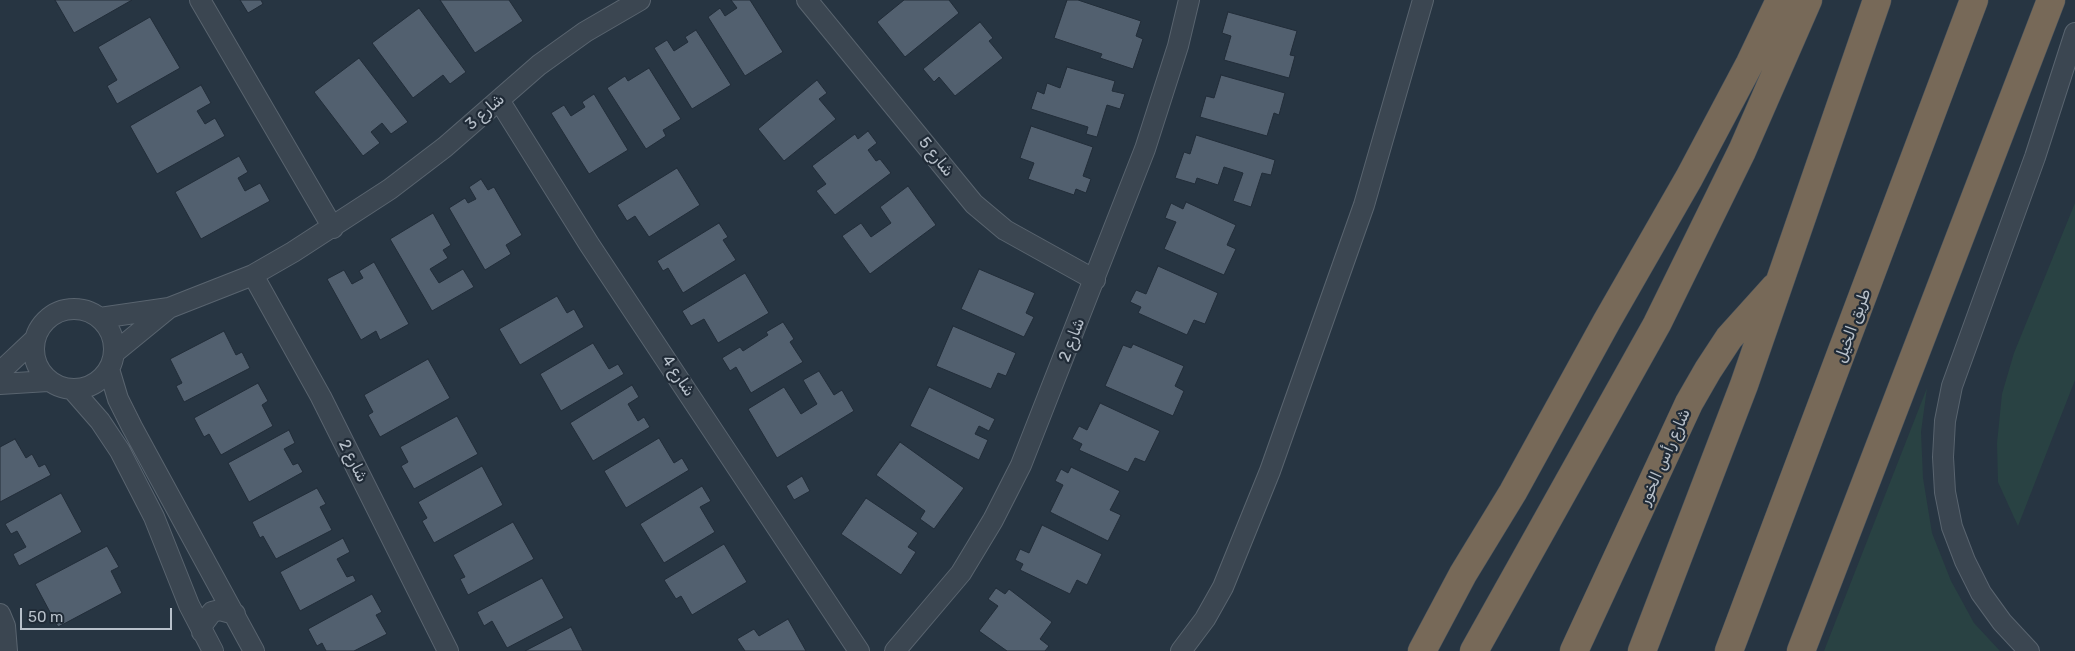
<!DOCTYPE html>
<meta charset="utf-8">
<style>
body{margin:0}
#map{position:relative;width:2075px;height:651px;overflow:hidden;background:#273542;font-family:Rubik,sans-serif}
canvas{display:block}
.scale{position:absolute;left:20px;top:608px;width:152px;height:22px;box-sizing:border-box;border:2px solid #b8c1cb;border-top:0;padding-left:6px;font-size:15px;line-height:18px;white-space:nowrap;color:#b8c1cb;-webkit-text-stroke:4px #202b37;paint-order:stroke}
</style>
<div id="map">
<canvas width="2075" height="651"></canvas>
<div class="scale">50 m</div>
</div>
<script>
const c = document.querySelector('canvas').getContext('2d');
c.lineJoin = 'round';
function fill(path, color) {
  c.fillStyle = color;
  c.fill(path, 'evenodd');
}
function shape(rows) {
  const path = new Path2D();
  for (const r of rows) {
    if (r.length === 3) {
      path.moveTo(r[0] + r[2], r[1]);
      path.arc(r[0], r[1], r[2], 0, 2 * Math.PI);
      continue;
    }
    path.moveTo(r[0], r[1]);
    for (let i = 2; i < r.length; i += 2) path.lineTo(r[i], r[i + 1]);
  }
  return path;
}
function stroke(path, color, width, dash) {
  c.strokeStyle = color;
  c.lineWidth = width;
  c.lineCap = dash ? 'butt' : 'round';
  c.setLineDash(dash || []);
  c.stroke(path);
}
function label(font, color, halo, rows, align = 'center') {
  c.font = font + ' Rubik,Cairo,sans-serif';
  c.lineWidth = 4.5;
  c.setLineDash([]);
  c.textBaseline = 'middle';
  c.strokeStyle = halo;
  c.fillStyle = color;
  for (const [text, x, y, turn = 0] of rows) {
    c.save();
    c.translate(x, y);
    c.rotate((+turn || 0) * Math.PI / 180);
    c.textAlign = isNaN(turn) ? turn : align;
    if (halo) c.strokeText(text, 0, 0);
    c.fillText(text, 0, 0);
    c.restore();
  }
}
const green = shape([
 [2075,203,2075,380,2018,526,1998,482,1997,443,2002,394,2014,353],
 [1927,388,1921,432,1923,478,1932,533,1951,581,1974,623,2000,651,1824,651]
]);
const building = shape([
 [55,0,132,0,74,33,55,0],
 [240,0,261,0,263,4,248,13,240,0],
 [440,0,509,0,523,21,475,53,440,0],
 [731,0,750,0,783,52,745,76,708,17,720,8,725,16,737,8,731,0],
 [904,0,949,0,959,13,905,57,877,22,904,0],
 [1067,0,1078,0,1141,21,1136,36,1143,39,1133,69,1100,58,1102,54,1054,38,1067,0],
 [419,8,466,72,450,84,443,75,413,98,372,43,419,8],
 [1228,12,1297,31,1290,55,1295,56,1289,78,1224,60,1231,36,1222,33,1228,12],
 [150,17,180,68,117,104,107,86,117,80,98,47,150,17],
 [980,22,993,38,989,41,1003,58,955,96,939,77,934,82,923,69,980,22],
 [696,30,731,85,692,109,654,48,667,40,674,51,688,42,685,37,696,30],
 [359,58,408,122,391,134,382,123,371,132,380,143,363,156,314,92,359,58],
 [1067,67,1115,81,1112,91,1125,94,1120,109,1107,105,1097,137,1086,134,1088,127,1031,109,1037,91,1044,94,1047,83,1060,88,1067,67],
 [649,68,681,119,663,130,666,136,646,149,607,88,625,76,628,81,649,68],
 [1221,75,1285,93,1279,115,1274,113,1267,136,1200,117,1206,96,1214,98,1221,75],
 [817,80,827,93,819,99,836,119,784,161,758,129,817,80],
 [201,85,211,103,197,111,205,124,215,118,225,136,157,174,130,126,201,85],
 [594,94,628,150,589,174,551,113,564,105,571,116,585,107,582,102,594,94],
 [1031,126,1093,147,1083,176,1091,179,1086,193,1076,189,1074,195,1028,179,1034,163,1020,158,1031,126],
 [868,131,877,143,868,150,876,161,880,159,891,173,835,215,816,191,826,184,812,166,855,134,858,139,868,131],
 [1196,135,1275,160,1271,175,1262,173,1251,207,1233,201,1243,173,1224,167,1218,185,1197,178,1195,184,1175,178,1184,152,1190,154,1196,135],
 [239,156,248,172,238,178,245,191,260,183,270,201,201,239,175,192,239,156],
 [677,168,700,205,649,237,635,216,627,221,617,205,677,168],
 [481,179,488,190,494,187,522,235,506,245,511,254,485,270,449,208,465,198,468,203,476,199,469,187,481,179],
 [908,186,936,225,870,274,842,236,861,223,871,237,891,223,880,207,908,186],
 [1186,202,1236,225,1227,245,1236,249,1224,275,1164,249,1176,222,1165,218,1171,203,1183,209,1186,202],
 [433,213,451,245,443,250,448,258,430,269,439,283,463,269,474,287,432,311,390,239,433,213],
 [719,223,728,237,723,240,736,260,683,293,668,268,663,271,657,261,719,223],
 [374,262,409,324,380,340,376,331,361,340,327,279,344,270,352,284,363,278,359,271,374,262],
 [1158,266,1218,293,1205,324,1194,320,1187,335,1138,313,1141,307,1130,302,1136,290,1146,294,1158,266],
 [979,269,1035,293,1026,313,1034,317,1024,337,961,309,979,269],
 [745,273,769,313,718,343,704,319,691,326,682,311,745,273],
 [557,296,567,313,574,309,584,327,520,365,499,329,557,296],
 [783,322,794,339,790,342,803,362,751,393,736,367,730,371,722,358,740,347,743,351,768,335,766,332,783,322],
 [953,326,1016,353,1006,376,998,373,991,389,936,366,953,326],
 [224,331,236,355,242,352,250,368,184,402,176,386,182,383,170,359,224,331],
 [593,343,609,369,618,364,624,374,561,411,540,374,593,343],
 [1133,344,1184,366,1175,386,1184,391,1173,416,1105,386,1123,345,1131,348,1133,344],
 [428,359,450,398,380,437,368,415,373,412,364,395,428,359],
 [819,371,834,395,842,390,854,411,777,458,748,409,784,387,801,414,817,404,803,380,819,371],
 [258,383,268,401,262,405,273,426,221,455,209,434,204,437,194,418,258,383],
 [632,385,639,397,628,404,638,421,644,417,650,427,593,461,570,423,632,385],
 [929,387,995,419,989,431,979,426,975,434,988,440,979,460,910,426,929,387],
 [1100,403,1160,431,1145,462,1135,458,1128,472,1079,450,1082,444,1072,439,1079,426,1087,430,1100,403],
 [457,416,478,454,414,489,401,466,408,462,400,447,457,416],
 [289,430,295,443,284,449,293,465,298,463,303,472,249,502,228,463,289,430],
 [659,438,674,463,682,458,689,470,626,508,604,471,659,438],
 [15,439,26,458,32,454,39,467,45,464,51,475,0,502,0,447,15,439],
 [900,442,964,488,934,529,920,519,925,511,876,475,900,442],
 [482,466,503,505,434,543,422,521,427,518,418,502,482,466],
 [1071,467,1120,491,1110,510,1121,515,1108,541,1050,512,1063,485,1055,481,1061,469,1068,473,1071,467],
 [802,476,810,491,794,500,786,486,802,476],
 [702,486,711,501,700,507,715,532,664,563,640,524,702,486],
 [317,488,326,504,320,507,332,530,276,559,263,536,260,538,252,522,317,488],
 [61,493,82,532,19,566,13,554,26,547,17,531,11,534,5,524,61,493],
 [866,498,918,533,908,547,916,552,901,575,841,534,866,498],
 [513,522,534,559,468,595,460,579,465,577,453,555,513,522],
 [1042,525,1102,554,1087,585,1077,580,1070,594,1020,570,1023,564,1015,560,1020,549,1029,553,1042,525],
 [343,538,350,552,337,559,347,577,353,575,356,581,300,611,280,572,343,538],
 [724,544,747,582,692,615,681,596,676,599,664,580,724,544],
 [107,546,119,567,111,571,122,593,58,627,35,584,107,546],
 [542,578,564,618,507,648,492,621,484,626,477,612,542,578],
 [996,588,1005,594,1009,589,1052,622,1040,639,1049,646,1045,651,1007,651,979,631,998,606,988,599,996,588],
 [372,594,382,612,376,615,387,634,354,651,326,651,322,643,317,646,308,629,372,594],
 [788,619,806,651,745,651,737,639,754,629,759,636,788,619],
 [571,627,583,651,525,651,571,627]
]);
const minor = shape([
 [200,0,333,228],
 [807,0,974,204,1005,230,1095,280],
 [499,100,589,244,859,651],
 [253,275,321,397,448,651],
 [74,349,40],
 [100,318,169,308,253,275,293,252,390,189,445,147,539,65,585,32,640,0],
 [114,353,169,308],
 [109,369,118,399,132,427,254,651],
 [0,372,34,340],
 [0,384,48,381],
 [72,389,100,421,120,451,154,517,189,605,213,651],
 [0,614,5,626,7,651],
 [202,632,203,624,212,612,220,610,235,614],
 [895,651,961,573,993,520,1021,465,1145,149,1178,46,1189,0],
 [1181,651,1205,619,1223,587,1270,471,1364,205,1423,0],
 [2029,651,2002,622,1981,593,1965,561,1952,527,1945,492,1943,457,1945,421,1952,386,2035,157,2075,33]
]);
const highway = shape([
 [1422,651,1463,574,1513,492,1607,321,1689,178,1750,63,1780,0],
 [1474,651,1657,324,1742,151,1808,0],
 [1574,651,1689,403,1708,370,1729,338,1775,287],
 [1642,651,1744,385,1877,0],
 [1729,651,1974,0],
 [1801,651,2051,0]
]);
const streetNames = [
 ["شارع 3",485,112,-41],
 ["شارع 5",936,157,51],
 ["طريق الخيل",1853,326,-70],
 ["شارع 2",1072,340,-69],
 ["شارع 4",678,376,56],
 ["شارع رأس الخور",1665,457,-66],
 ["شارع 2",353,461,63]
];
fill(green, '#294243');
fill(building, '#52606f');
stroke(building, '#222d39', 1);
stroke(minor, '#59646f', 22);
stroke(highway, '#46515c', 29);
stroke(minor, '#3b4651', 20);
stroke(highway, '#776958', 28);
label('16px', '#b8c1cb', '#202b37', streetNames);
</script>
